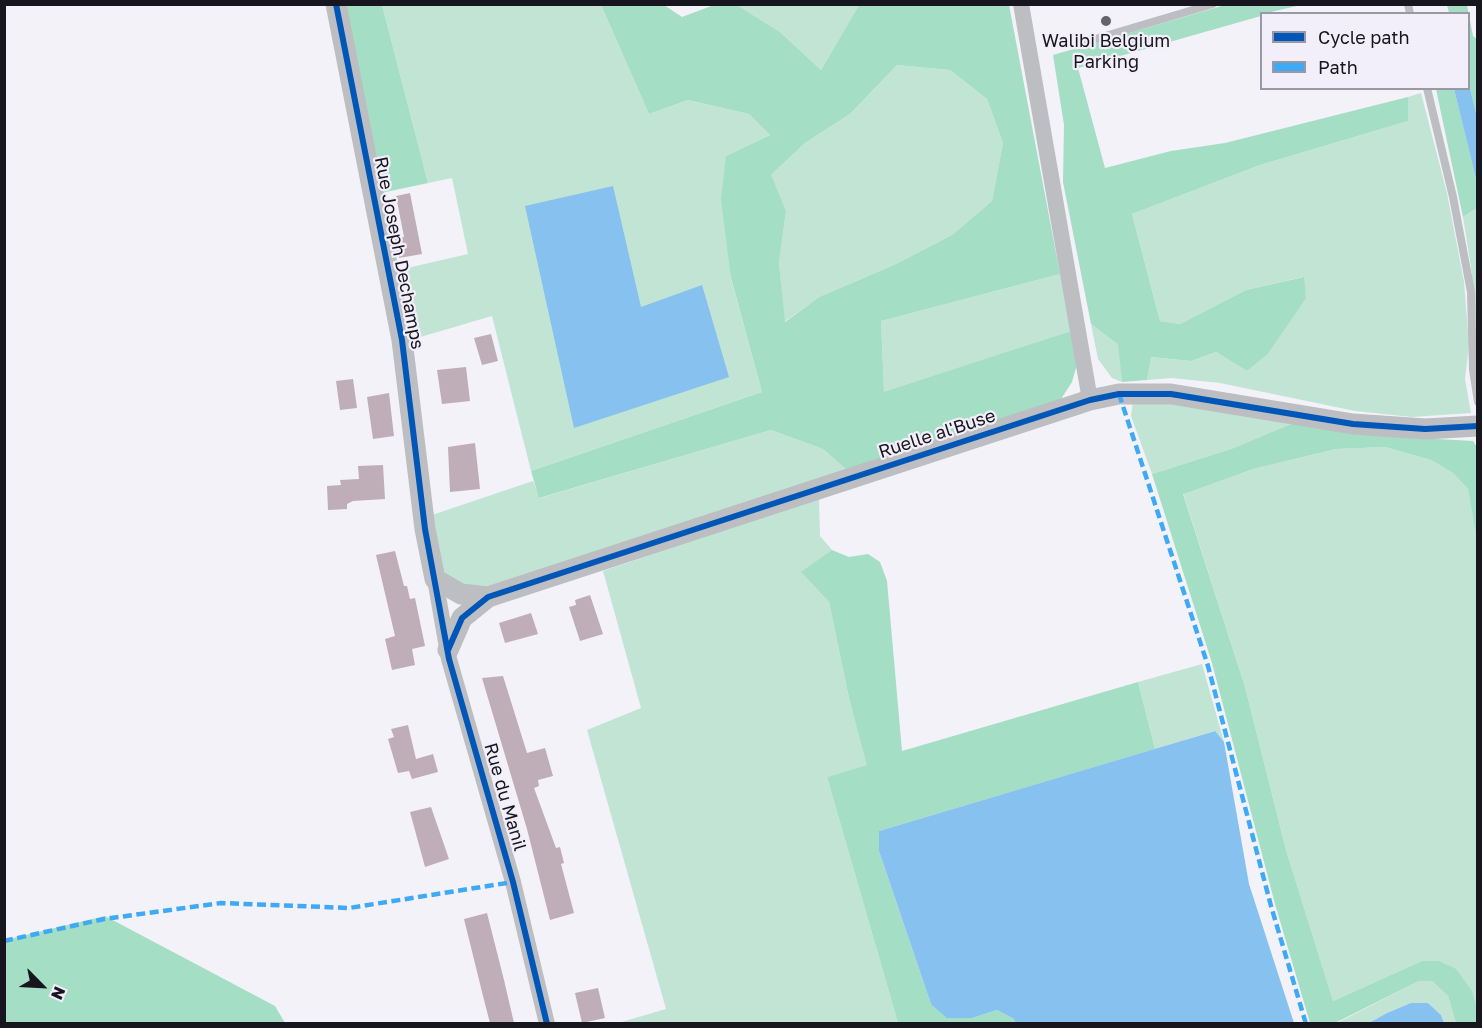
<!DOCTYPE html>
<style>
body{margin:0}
#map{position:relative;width:1482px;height:1028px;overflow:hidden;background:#f3f2f8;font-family:"Golos Text",sans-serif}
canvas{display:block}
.frame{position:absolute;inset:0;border:6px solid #17151e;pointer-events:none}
.legend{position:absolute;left:1260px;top:12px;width:210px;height:78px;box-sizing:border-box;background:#f2effb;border:2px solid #9a98a3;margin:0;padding:8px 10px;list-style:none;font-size:18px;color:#17151e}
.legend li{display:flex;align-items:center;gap:12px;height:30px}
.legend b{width:30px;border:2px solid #9a98a3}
.north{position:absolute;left:12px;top:956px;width:60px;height:60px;-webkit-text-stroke:4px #f2effb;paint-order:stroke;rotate:114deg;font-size:16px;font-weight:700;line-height:24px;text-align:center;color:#17151e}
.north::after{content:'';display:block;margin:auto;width:21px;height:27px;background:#17151e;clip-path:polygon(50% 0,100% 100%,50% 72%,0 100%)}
</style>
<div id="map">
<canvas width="1482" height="1028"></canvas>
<div class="frame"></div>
<ul class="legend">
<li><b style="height:8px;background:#0057b8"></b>Cycle path</li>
<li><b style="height:8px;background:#3fa9f5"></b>Path</li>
</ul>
<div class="north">N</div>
</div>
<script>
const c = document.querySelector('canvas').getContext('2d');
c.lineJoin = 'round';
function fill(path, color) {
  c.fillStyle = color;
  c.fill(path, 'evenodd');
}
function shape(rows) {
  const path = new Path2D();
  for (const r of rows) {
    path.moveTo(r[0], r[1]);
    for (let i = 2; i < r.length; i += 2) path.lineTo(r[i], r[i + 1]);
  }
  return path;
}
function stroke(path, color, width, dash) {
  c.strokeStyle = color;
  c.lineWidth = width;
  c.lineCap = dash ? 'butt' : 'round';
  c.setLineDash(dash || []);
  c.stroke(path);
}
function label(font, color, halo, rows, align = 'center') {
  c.font = font + ' "Golos Text",sans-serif';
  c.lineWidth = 4.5;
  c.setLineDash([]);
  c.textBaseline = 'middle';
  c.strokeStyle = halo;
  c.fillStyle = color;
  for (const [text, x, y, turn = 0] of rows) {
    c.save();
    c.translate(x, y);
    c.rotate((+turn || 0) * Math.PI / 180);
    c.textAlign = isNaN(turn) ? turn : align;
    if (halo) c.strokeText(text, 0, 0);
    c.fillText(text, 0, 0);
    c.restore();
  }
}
const green = shape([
 [382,5,601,5,649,114,688,100,749,114,770,135,726,156,731,279,762,392,531,471,492,316,417,338,403,269,468,254,452,178,428,183],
 [737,5,859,5,821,70,780,32],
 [897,65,950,70,987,99,1003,143,992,201,952,235,894,265,819,297,784,322,779,263,786,211,770,176,805,143,850,114],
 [1421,93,1447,193,1464,282,1469,344,1465,379,1471,413,1412,417,1355,411,1220,383,1172,378,1147,380,1150,357,1191,361,1216,352,1247,371,1268,354,1306,297,1303,277,1246,290,1180,324,1160,321,1132,214,1260,165,1408,121,1408,97],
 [1477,208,1477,339,1471,267,1463,217],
 [1060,274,1071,331,884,393,881,321],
 [1091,324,1119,344,1122,382,1112,378,1098,359],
 [1171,400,1298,421,1231,449,1152,474,1131,416,1133,402],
 [771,430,823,449,848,471,480,593,450,581,441,566,432,515,533,481,540,498],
 [1385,447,1431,460,1453,473,1468,489,1478,539,1477,1007,1472,991,1422,961,1333,1001,1286,850,1245,687,1183,493,1253,469,1336,449],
 [819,498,820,536,832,550,802,573,829,602,849,698,868,765,827,777,898,1023,618,1023,666,1009,587,730,641,708,603,571],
 [1202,664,1224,742,1214,731,1155,749,1138,682],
 [1419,981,1432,981,1448,996,1456,1023,1444,1023,1441,1015,1428,1003,1411,1003,1387,1013,1369,1023,1335,1024]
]);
const forest = shape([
 [342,5,382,5,428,183,381,193],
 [601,5,664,5,682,17,714,5,737,5,780,32,821,70,859,5,1009,5,1060,274,881,321,884,392,1071,331,1078,361,1072,382,1061,399,848,471,823,449,771,430,539,498,531,471,762,392,731,278,721,200,726,156,770,135,749,114,688,100,649,114],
 [897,65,950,70,987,99,1003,143,992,201,952,235,894,265,819,297,785,322,779,263,786,211,771,175,805,143,850,114],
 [1225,5,1301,5,1262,14,1261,16,1078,68,1105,168,1171,151,1225,143,1408,97,1408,121,1260,165,1132,214,1160,321,1180,324,1246,290,1304,277,1306,298,1268,354,1247,371,1216,352,1191,361,1151,357,1147,380,1122,382,1118,344,1091,324,1063,182,1064,125,1053,55],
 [1447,5,1467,5,1473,36,1477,39,1477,117,1469,84,1468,14,1449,13],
 [1436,89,1454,89,1477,183,1477,208,1463,217],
 [1298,421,1401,437,1473,441,1478,449,1477,539,1468,489,1453,473,1431,460,1385,447,1336,449,1253,469,1183,494,1245,687,1286,850,1333,1001,1422,961,1439,961,1456,969,1472,991,1477,1007,1477,1023,1456,1023,1448,996,1432,981,1419,981,1335,1023,1310,1023,1275,904,1212,663,1152,474,1231,449],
 [832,550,849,557,868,554,880,562,887,581,902,751,1138,682,1155,749,879,831,879,851,931,1004,972,1018,997,1010,1014,1019,1015,1023,898,1023,827,777,867,765,849,698,829,602,801,572],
 [105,916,275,1006,285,1023,5,1023,5,940]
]);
const water = shape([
 [1469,84,1477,117,1477,183,1454,89,1468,88],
 [613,186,641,307,702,285,729,377,574,428,525,206],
 [1215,731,1224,742,1249,884,1294,1023,1015,1023,1014,1019,997,1010,972,1018,947,1018,931,1004,879,851,879,831],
 [1411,1003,1428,1003,1441,1015,1444,1023,1369,1023,1387,1013]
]);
const building = shape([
 [410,193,422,254,399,258,395,239,404,237,396,196],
 [491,334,498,361,482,365,474,338],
 [466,367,470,401,442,404,437,370],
 [353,379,357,408,340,410,336,381],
 [389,393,394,436,373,439,367,397],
 [475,443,480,489,450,492,448,447],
 [383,465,385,499,353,501,347,504,347,509,328,510,327,486,341,485,340,480,359,479,358,466],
 [395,551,404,586,407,586,410,599,415,598,425,646,412,649,415,665,392,670,385,639,395,636,376,555],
 [590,595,603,634,580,641,569,607,576,605,575,600],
 [531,613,538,634,505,643,499,623],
 [503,676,527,753,545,748,553,776,538,780,539,786,534,788,556,848,560,847,564,863,561,864,574,913,550,920,527,829,482,678],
 [408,725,416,759,433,754,438,772,412,779,409,771,398,773,388,739,394,737,391,729],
 [431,807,449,859,425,867,410,812],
 [487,913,504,980,514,1023,490,1023,483,996,464,919],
 [598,988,605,1018,582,1023,575,993]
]);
const service = shape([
 [1408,4,1410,14],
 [1085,42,1213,4],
 [1427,88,1453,197,1471,292,1473,370,1478,402]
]);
const minor = shape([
 [1021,4,1090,400],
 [435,579,449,659,513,882,547,1024]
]);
const tertiary = shape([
 [336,4,402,340,425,529,435,579,461,594,488,597],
 [448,650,462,618,488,597,1090,400,1119,394,1171,394,1353,424,1425,429,1478,426]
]);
const quiet = shape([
 [1119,394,1208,666,1271,906,1306,1024],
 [4,941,104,919,221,903,349,908,513,882]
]);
const cycleway = shape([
 [336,4,402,340,425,529,449,659,513,882,547,1024],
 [448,650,462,618,488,597,1090,400,1119,394,1171,394,1353,424,1425,429,1478,426]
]);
const markers = [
 [1106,21,6,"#64626a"]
];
const poiNames = [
 ["Walibi Belgium",1106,41],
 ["Parking",1106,62]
];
const streetNames = [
 ["Rue Joseph Dechamps",399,253,79],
 ["Ruelle al'Buse",937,434,-18],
 ["Rue du Manil",505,797,74]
];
fill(green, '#c2e4d5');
fill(forest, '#a3dec5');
fill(water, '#86c1ef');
fill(building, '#bfadb7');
stroke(service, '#bcbec2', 8);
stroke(minor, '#bcbec2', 16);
stroke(tertiary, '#bcbec2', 21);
stroke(quiet, '#3fa9f5', 4.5, [9, 4.5]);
stroke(cycleway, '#0057b8', 6);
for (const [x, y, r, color] of markers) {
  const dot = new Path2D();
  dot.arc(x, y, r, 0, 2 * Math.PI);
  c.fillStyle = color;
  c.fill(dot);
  stroke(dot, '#f2effb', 2);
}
label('18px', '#17151e', '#f2effb', poiNames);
label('18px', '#17151e', '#f2effb', streetNames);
</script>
